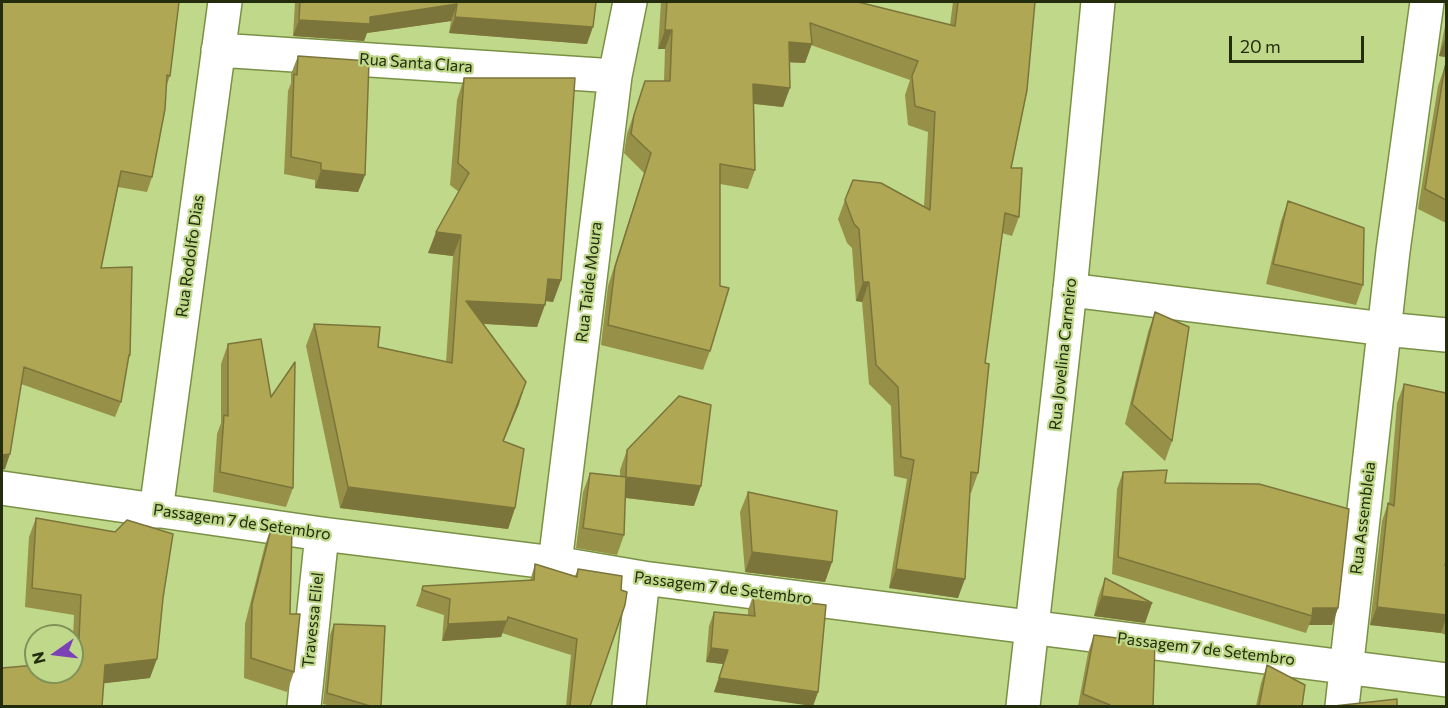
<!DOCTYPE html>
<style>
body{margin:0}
#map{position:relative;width:1448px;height:708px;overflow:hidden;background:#bfd88a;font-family:Commissioner,sans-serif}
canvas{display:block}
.frame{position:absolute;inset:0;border:3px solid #232c0d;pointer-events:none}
.north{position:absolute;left:24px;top:624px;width:60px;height:60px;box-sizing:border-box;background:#bfd88a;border:2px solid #819358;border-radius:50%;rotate:256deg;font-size:16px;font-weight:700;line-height:24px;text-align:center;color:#232c0d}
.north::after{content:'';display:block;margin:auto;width:21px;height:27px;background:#7b41b7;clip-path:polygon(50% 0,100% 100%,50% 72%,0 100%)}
.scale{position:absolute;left:1229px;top:36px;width:135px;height:27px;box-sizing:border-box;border:3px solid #232c0d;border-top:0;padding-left:8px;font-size:18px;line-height:21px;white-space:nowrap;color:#232c0d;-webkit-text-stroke:4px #bfd88a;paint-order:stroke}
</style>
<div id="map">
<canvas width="1448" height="708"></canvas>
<div class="frame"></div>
<div class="north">N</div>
<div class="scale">20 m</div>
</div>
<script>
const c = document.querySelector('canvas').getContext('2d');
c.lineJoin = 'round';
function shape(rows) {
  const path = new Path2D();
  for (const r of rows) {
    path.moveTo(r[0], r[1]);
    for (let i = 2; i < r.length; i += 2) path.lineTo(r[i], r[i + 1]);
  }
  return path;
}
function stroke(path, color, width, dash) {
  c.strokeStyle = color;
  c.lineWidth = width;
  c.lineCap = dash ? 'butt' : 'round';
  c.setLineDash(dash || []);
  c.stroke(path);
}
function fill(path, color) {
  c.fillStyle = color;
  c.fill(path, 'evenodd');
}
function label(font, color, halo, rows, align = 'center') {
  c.font = font + ' Commissioner,sans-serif';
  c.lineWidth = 4.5;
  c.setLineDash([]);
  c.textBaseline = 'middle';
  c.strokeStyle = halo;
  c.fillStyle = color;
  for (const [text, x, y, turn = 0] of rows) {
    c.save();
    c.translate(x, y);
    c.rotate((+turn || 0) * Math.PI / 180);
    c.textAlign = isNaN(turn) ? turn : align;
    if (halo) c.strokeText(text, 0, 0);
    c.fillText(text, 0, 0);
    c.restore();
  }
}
const street = shape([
 [218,50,615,76],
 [1070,290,1385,329,1446,335],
 [2,488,322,534,555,563,643,578,1446,680],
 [156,511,225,2],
 [555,563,615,76,630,2],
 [304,706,322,534],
 [629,706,643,578],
 [1342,706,1393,251,1427,2]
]);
const secondary = shape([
 [1023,706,1070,290,1098,2]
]);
const wall = shape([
 [2,2,170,76,166,87,152,177,147,192,118,187,101,268,130,355,127,363,121,402,115,417,21,384,5,469],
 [295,2,596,2,587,44,449,33,451,21,367,33,364,41,293,36],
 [661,2,858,2,950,25,953,2,1035,2,1011,168,1019,217,1012,236,1002,233,985,363,978,473,971,493,969,492,958,598,889,588,907,479,894,476,891,406,869,384,862,302,856,301,852,248,847,243,838,219,845,200,924,207,928,132,908,125,905,95,910,80,811,45,805,63,790,62,783,107,754,104,755,170,748,189,720,184,710,351,703,370,601,345,608,286,644,173,624,153,627,134,645,81,664,81,665,49,658,49],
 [1446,21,1446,57,1439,56],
 [298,56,365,175,358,192,315,188,315,180,284,174,288,91,291,83,291,74],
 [1445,66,1446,66,1446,223,1418,209,1438,86],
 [464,78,561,280,553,302,545,301,537,327,483,324,519,404,503,441,515,508,508,529,340,508,306,346,314,324,378,347,446,362,453,256,428,253,459,192,450,185,457,100],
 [1288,201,1363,285,1356,305,1266,284,1281,221],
 [1155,312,1172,441,1165,461,1125,424,1148,332],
 [228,344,271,397,293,488,286,507,213,492,217,434,221,423,221,364],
 [1404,384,1446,565,1446,635,1441,633,1370,625,1382,521,1388,503,1389,503,1397,403],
 [627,450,694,506,625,498,624,535,617,555,576,548,583,492,590,473,620,477,620,470],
 [1123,472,1165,483,1338,608,1332,625,1309,625,1306,633,1112,574,1117,489],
 [748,492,832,562,825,582,745,572,740,512],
 [36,518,150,678,103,683,72,661,74,615,25,607,29,537],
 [272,525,290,614,294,672,287,692,244,678,245,624,265,545],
 [535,564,575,576,578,569,590,706,566,706,571,655,502,633,501,637,442,641,444,615,416,606,423,586,530,581],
 [1105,578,1152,603,1145,623,1094,616,1098,598],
 [753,596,818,692,813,706,714,692,723,664,706,662,709,626,714,612,748,615,748,610],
 [334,624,381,706,332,706,323,704,330,635],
 [1094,635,1153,706,1078,706,1088,653],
 [1267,665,1302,706,1256,706,1261,683]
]);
const shadedWall = shape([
 [457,4,451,21,367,33,364,41,293,36,299,20,370,17],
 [455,17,593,27,587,44,449,33],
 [665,30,672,30,665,49,658,49],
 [1446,36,1446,57,1439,56],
 [789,42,812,44,805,63,782,62],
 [753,84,790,88,783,107,747,103],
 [321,170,365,175,358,192,315,188],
 [436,232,461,235,453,256,428,253],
 [548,279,561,280,553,302,541,300],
 [863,282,869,282,862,302,856,301],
 [466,301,545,305,537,327,458,322],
 [526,382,519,404,495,462,503,441],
 [10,454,5,469,2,470,2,455],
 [626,477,701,486,694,506,619,497],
 [348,487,515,508,508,529,340,508],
 [752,552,832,562,825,582,745,572],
 [896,569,965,579,958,598,889,588],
 [1102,596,1152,603,1145,623,1094,616],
 [1377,607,1446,615,1446,618,1441,633,1370,625],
 [1313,608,1338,608,1332,625,1309,625,1312,616],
 [507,621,501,637,442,641,448,624],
 [711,648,728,650,723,664,706,662],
 [157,659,150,678,98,684,105,665],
 [719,678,818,692,813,706,714,692]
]);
const building = shape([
 [2,2,179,2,170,76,167,75,165,109,152,177,121,171,101,268,132,267,130,355,129,355,121,402,24,367,10,454,2,455,2,2],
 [300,2,596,2,593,27,455,17,457,4,370,17,370,24,299,20,300,2],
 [667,2,858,2,955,26,958,2,1035,2,1027,90,1011,168,1022,168,1019,217,1005,213,985,363,989,364,978,473,971,472,965,579,896,569,914,460,901,457,898,387,876,365,869,282,863,282,859,229,854,224,845,200,853,180,881,183,930,210,935,112,915,106,912,76,918,61,810,23,812,44,789,42,790,88,753,84,755,170,720,164,720,286,729,288,710,351,608,325,615,267,651,153,631,134,634,115,645,81,670,81,672,30,665,30,667,2],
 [298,56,369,61,365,175,321,170,321,163,291,157,294,74,297,75,298,56],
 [1445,66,1446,66,1446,200,1425,189,1445,66],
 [464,78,575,78,561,280,548,279,545,305,466,301,526,382,503,441,524,449,515,508,348,487,314,324,380,327,378,347,452,363,461,235,436,232,469,173,458,163,464,78],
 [1288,201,1364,228,1363,285,1273,264,1288,201],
 [1155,312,1189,327,1172,441,1132,404,1155,312],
 [261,339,271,397,295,362,293,488,220,472,224,415,228,416,228,344,261,339],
 [1404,384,1446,393,1446,562,1445,565,1446,565,1446,615,1377,607,1388,503,1394,506,1404,384],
 [679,396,711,405,701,486,626,477,627,450,679,396],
 [1167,470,1165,483,1259,484,1349,509,1338,608,1313,608,1312,616,1118,557,1123,472,1167,470],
 [590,473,626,477,624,535,583,528,590,473],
 [748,492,837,511,832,562,752,552,748,492],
 [36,518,115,532,127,520,173,534,163,598,157,659,105,665,102,706,2,706,2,668,36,665,36,672,72,672,72,661,78,661,81,595,32,588,36,518],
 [272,525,292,528,290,614,300,614,294,672,251,658,252,604,272,525],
 [535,564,577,577,578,569,622,576,621,590,627,592,625,605,590,706,570,706,577,639,508,617,507,621,448,624,450,599,422,590,423,586,534,580,535,564],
 [1105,578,1152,603,1102,596,1105,578],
 [753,596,826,605,818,692,719,678,728,650,711,648,714,612,755,616,753,596],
 [334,624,385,626,381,706,370,706,327,693,334,624],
 [1094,635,1155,643,1153,706,1109,706,1110,705,1083,694,1094,635],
 [1267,665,1305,685,1302,706,1259,706,1267,665],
 [1397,699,1397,706,1334,706,1397,699]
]);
const streetNames = [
 ["Rua Santa Clara",416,63,4],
 ["Rua Rodolfo Dias",190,256,-82],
 ["Rua Taide Moura",589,282,-83],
 ["Rua Jovelina Carneiro",1063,354,-84],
 ["Rua Assembleia",1363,518,-83],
 ["Passagem 7 de Setembro",242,522,8],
 ["Passagem 7 de Setembro",723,588,7],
 ["Travessa Eliel",313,620,-84],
 ["Passagem 7 de Setembro",1206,649,7]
];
stroke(street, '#7a9145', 36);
stroke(secondary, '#7a9145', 36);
stroke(street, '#fff', 33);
stroke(secondary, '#fff', 33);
fill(wall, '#979048');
fill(shadedWall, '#7b753b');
fill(building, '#b0a754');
stroke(building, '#7b753b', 1.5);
label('16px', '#232c0d', '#bfd88a', streetNames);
</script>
